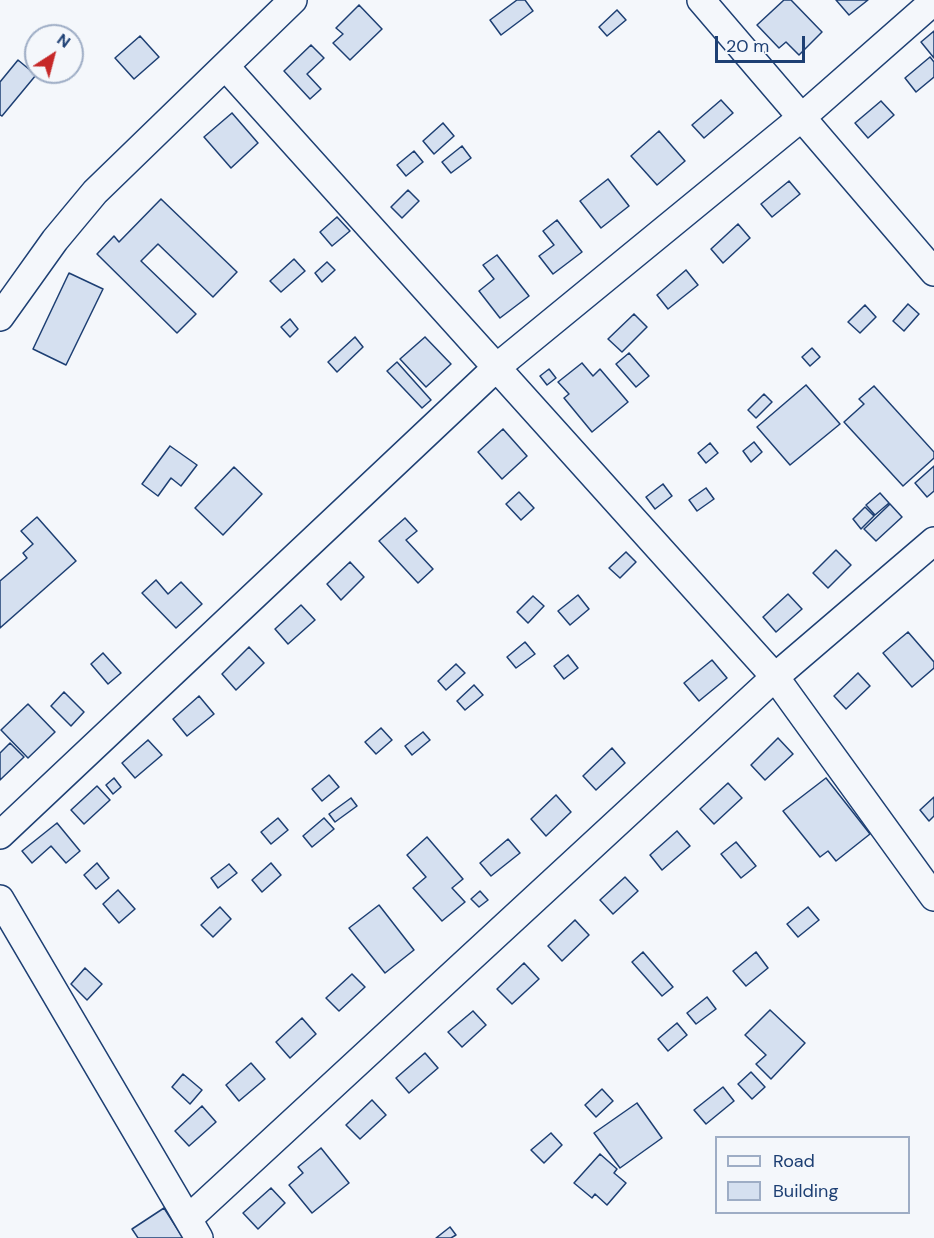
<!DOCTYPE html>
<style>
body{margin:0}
#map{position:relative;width:934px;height:1238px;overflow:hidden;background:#f4f7fb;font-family:"DM Sans",sans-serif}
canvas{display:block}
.legend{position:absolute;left:715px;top:1136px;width:195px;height:78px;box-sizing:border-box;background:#f4f7fb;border:2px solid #9eadc5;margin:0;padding:8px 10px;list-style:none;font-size:18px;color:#1d3f73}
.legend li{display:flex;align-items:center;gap:12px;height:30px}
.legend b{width:30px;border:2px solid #9eadc5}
.north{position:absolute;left:24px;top:24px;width:60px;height:60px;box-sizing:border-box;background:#f4f7fb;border:2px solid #9eadc5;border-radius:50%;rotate:36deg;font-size:16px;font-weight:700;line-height:24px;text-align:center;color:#1d3f73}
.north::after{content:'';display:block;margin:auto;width:21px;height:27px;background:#c62828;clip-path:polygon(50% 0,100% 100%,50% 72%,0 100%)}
.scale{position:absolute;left:715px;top:36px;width:90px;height:27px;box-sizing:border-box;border:3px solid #1d3f73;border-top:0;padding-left:8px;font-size:18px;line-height:21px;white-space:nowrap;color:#1d3f73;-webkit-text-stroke:4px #f4f7fb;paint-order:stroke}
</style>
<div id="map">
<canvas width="934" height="1238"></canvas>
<ul class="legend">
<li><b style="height:8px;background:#f4f7fb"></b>Road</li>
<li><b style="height:16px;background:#d5e0f0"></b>Building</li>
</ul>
<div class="north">N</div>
<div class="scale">20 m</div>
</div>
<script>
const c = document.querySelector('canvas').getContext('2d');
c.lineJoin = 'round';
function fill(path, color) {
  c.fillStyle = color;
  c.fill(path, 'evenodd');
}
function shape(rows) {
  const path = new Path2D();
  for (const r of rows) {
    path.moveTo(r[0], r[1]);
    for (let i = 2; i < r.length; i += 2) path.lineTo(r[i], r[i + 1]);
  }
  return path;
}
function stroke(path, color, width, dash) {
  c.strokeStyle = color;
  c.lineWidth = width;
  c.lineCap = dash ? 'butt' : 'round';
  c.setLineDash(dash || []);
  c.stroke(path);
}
const building = shape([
 [517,0,525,0,533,11,501,35,490,20,517,0],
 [784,0,791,0,822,32,799,55,786,42,779,48,757,25,784,0],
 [836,0,868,0,849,15,836,0],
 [359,5,382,29,350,60,333,43,343,34,336,28,359,5],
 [617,10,626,20,607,36,599,27,617,10],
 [934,31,934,58,921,42,934,31],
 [140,36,159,57,134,79,115,58,140,36],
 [311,45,324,58,307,74,321,89,310,99,284,71,311,45],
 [930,57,934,62,934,77,916,92,905,78,930,57],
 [18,60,36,75,2,116,0,115,0,82,18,60],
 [721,100,733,113,704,138,692,125,721,100],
 [881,101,894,115,868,138,855,123,881,101],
 [232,113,258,143,231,168,204,137,232,113],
 [443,123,454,136,434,154,423,141,443,123],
 [659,131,685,161,657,185,631,156,659,131],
 [462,146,471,158,451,173,442,162,462,146],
 [414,151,423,162,406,176,397,165,414,151],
 [608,179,629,206,601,228,580,201,608,179],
 [789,181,800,194,772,217,761,204,789,181],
 [408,190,419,201,402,218,391,207,408,190],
 [161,199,237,272,213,297,158,244,141,261,196,314,177,333,97,254,114,236,119,242,161,199],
 [337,217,350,231,332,246,320,232,337,217],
 [557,220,582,252,553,274,539,256,554,245,543,231,557,220],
 [738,224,750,238,723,263,711,249,738,224],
 [497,255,529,296,500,318,479,291,494,279,483,265,497,255],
 [294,259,305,271,281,292,270,281,294,259],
 [327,262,335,270,322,282,315,273,327,262],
 [686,270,698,285,668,309,657,295,686,270],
 [69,273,103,289,66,365,33,349,69,273],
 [908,304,919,314,904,331,893,321,908,304],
 [865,305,876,317,860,333,848,322,865,305],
 [634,314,647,327,622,352,608,339,634,314],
 [290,319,298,329,290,337,281,327,290,319],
 [355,337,363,347,337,372,328,362,355,337],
 [425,337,451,364,426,387,400,359,425,337],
 [812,348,820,357,810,366,802,357,812,348],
 [629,353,649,376,636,387,616,364,629,353],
 [397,362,431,400,422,408,387,371,397,362],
 [582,363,593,376,600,369,628,402,592,432,564,398,569,394,558,382,582,363],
 [549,369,556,378,547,385,540,376,549,369],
 [806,385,840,424,790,465,757,427,806,385],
 [874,386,934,452,934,458,903,486,844,422,864,404,859,399,874,386],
 [764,394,772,402,756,418,748,410,764,394],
 [503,429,527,456,502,479,478,452,503,429],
 [754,442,762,452,751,462,743,451,754,442],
 [710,443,718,453,706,463,698,453,710,443],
 [170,446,197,465,181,486,171,478,158,496,142,484,170,446],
 [934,466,934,491,927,497,915,483,934,466],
 [234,467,262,494,223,535,195,508,234,467],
 [663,484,672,496,655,509,646,497,663,484],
 [706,488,714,499,697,511,689,500,706,488],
 [519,492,534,508,521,520,506,504,519,492],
 [880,493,889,503,875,515,866,505,880,493],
 [890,504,902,517,876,541,864,529,890,504],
 [865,507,874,516,861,529,853,519,865,507],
 [37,517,76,561,0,628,0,581,27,558,23,553,33,544,21,531,37,517],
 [405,518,417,531,406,540,433,569,418,583,379,541,405,518],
 [836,550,851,565,828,588,813,573,836,550],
 [626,552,636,562,620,578,609,568,626,552],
 [350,562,364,577,341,600,327,584,350,562],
 [156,580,168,594,181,582,202,604,176,628,142,593,156,580],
 [788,594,802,609,776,632,763,617,788,594],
 [578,595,589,609,570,625,558,611,578,595],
 [533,596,544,606,528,623,517,612,533,596],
 [301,605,315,620,288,644,275,629,301,605],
 [908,632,934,662,934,668,912,687,883,653,908,632],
 [525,642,535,654,516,668,507,657,525,642],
 [249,647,264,663,236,690,222,674,249,647],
 [103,653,121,673,108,684,91,664,103,653],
 [568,655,578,668,564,679,554,666,568,655],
 [712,660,727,678,699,701,684,683,712,660],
 [456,664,465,673,446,690,438,681,456,664],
 [858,673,870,686,846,709,834,696,858,673],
 [474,685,483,695,465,710,457,701,474,685],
 [64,692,84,712,71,726,51,706,64,692],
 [199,696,214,714,187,736,173,719,199,696],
 [28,704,55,732,28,758,1,730,28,704],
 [381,728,392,740,376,754,365,742,381,728],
 [423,732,430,740,412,755,405,746,423,732],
 [778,738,793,754,765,780,751,765,778,738],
 [148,740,162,755,135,778,122,763,148,740],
 [10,743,24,757,0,780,0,753,10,743],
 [612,748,625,763,596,790,583,776,612,748],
 [329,775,339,787,322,801,312,789,329,775],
 [114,778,121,787,113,794,106,785,114,778],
 [826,778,870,834,836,861,828,851,820,857,783,811,826,778],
 [728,783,742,798,714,824,700,809,728,783],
 [97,786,110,800,84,824,71,810,97,786],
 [556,795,571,812,546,836,531,819,556,795],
 [934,797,934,816,929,821,920,810,934,797],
 [351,798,357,806,335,822,329,814,351,798],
 [278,818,288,830,271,844,261,832,278,818],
 [324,818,334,829,312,847,303,836,324,818],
 [57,823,80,851,66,863,51,846,32,863,22,851,57,823],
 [677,831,690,846,662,870,650,855,677,831],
 [427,837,463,879,452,888,465,902,442,921,413,888,426,877,407,855,427,837],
 [508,839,520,853,491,876,480,863,508,839],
 [736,842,756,866,741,878,721,854,736,842],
 [97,863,109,878,96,889,84,875,97,863],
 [271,863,281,875,262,892,252,880,271,863],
 [229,864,237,873,218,888,211,878,229,864],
 [625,877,638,891,613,914,600,900,625,877],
 [118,890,135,909,119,923,103,904,118,890],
 [480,891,488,900,479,907,471,899,480,891],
 [379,905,414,950,385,973,349,928,379,905],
 [220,907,231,919,213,937,201,925,220,907],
 [808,907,819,920,798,937,787,924,808,907],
 [575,920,589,935,562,961,548,946,575,920],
 [643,952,673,987,662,996,632,962,643,952],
 [756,952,768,968,746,986,733,971,756,952],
 [524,963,539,979,512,1004,497,989,524,963],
 [85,968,102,984,87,1000,71,984,85,968],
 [352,974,365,987,339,1011,326,998,352,974],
 [707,997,716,1009,696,1024,687,1013,707,997],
 [770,1010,805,1043,771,1079,756,1064,766,1055,745,1035,770,1010],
 [473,1011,486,1025,462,1047,448,1032,473,1011],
 [302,1018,316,1034,290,1058,276,1042,302,1018],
 [677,1023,687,1035,668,1051,658,1039,677,1023],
 [425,1053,438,1068,409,1093,396,1078,425,1053],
 [251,1063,265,1079,239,1101,226,1085,251,1063],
 [751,1072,765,1087,752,1099,738,1084,751,1072],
 [183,1074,202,1090,190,1104,172,1087,183,1074],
 [723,1087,734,1101,706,1124,694,1110,723,1087],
 [602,1089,613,1101,596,1117,585,1105,602,1089],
 [372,1100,386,1115,360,1139,346,1125,372,1100],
 [637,1103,662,1138,620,1168,594,1133,637,1103],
 [202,1106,216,1122,189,1146,175,1131,202,1106],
 [551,1133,562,1145,544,1163,531,1150,551,1133],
 [321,1148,349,1183,312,1213,289,1185,303,1173,298,1167,321,1148],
 [600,1154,617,1169,614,1173,626,1183,607,1205,595,1194,592,1198,574,1183,600,1154],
 [271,1188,285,1203,258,1229,243,1213,271,1188],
 [164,1208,183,1238,138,1238,132,1229,164,1208],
 [450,1227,456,1235,451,1238,436,1238,450,1227]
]);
const street = shape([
 [701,0,934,272],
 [225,66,775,677,934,897],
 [0,317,55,240,95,192,293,0],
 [0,835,497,367,801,118,934,1],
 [0,899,199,1238],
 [188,1219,775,677,934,541]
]);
fill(building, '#d5e0f0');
stroke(building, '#1d3f73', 1.5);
stroke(street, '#1d3f73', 30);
stroke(street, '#f4f7fb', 27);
</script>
